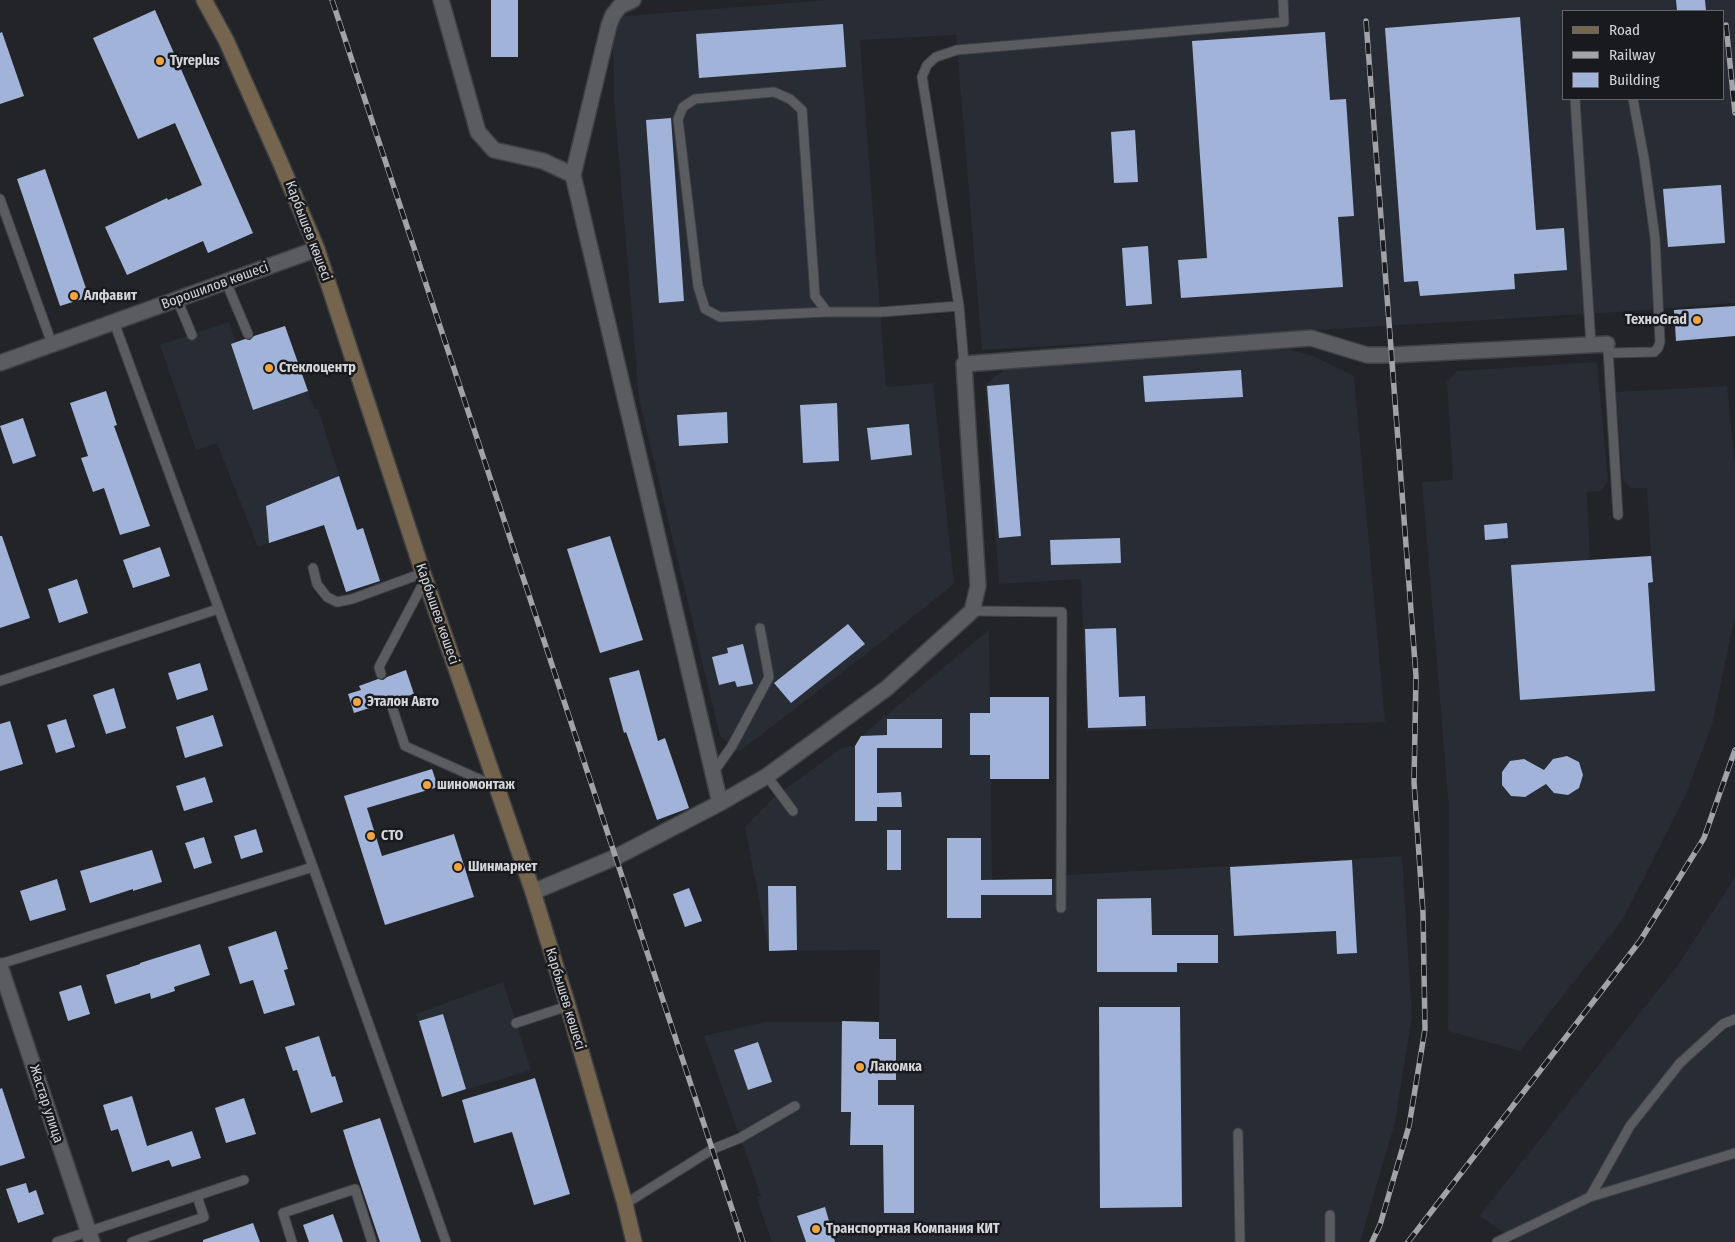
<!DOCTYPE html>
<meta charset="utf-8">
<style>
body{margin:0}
#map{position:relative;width:1735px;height:1242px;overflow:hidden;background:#222428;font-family:"Fira Sans Condensed",sans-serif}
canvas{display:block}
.legend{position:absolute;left:1562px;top:10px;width:162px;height:90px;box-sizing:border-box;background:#191a1e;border:1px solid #646568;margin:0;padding:6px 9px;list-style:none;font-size:15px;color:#d4d5d8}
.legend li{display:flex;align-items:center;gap:10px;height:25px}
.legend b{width:25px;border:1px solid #646568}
</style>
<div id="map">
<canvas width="1735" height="1242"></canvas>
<ul class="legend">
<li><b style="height:6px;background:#76654e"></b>Road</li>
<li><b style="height:6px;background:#a1a3a6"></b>Railway</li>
<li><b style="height:14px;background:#a1b3d9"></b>Building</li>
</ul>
</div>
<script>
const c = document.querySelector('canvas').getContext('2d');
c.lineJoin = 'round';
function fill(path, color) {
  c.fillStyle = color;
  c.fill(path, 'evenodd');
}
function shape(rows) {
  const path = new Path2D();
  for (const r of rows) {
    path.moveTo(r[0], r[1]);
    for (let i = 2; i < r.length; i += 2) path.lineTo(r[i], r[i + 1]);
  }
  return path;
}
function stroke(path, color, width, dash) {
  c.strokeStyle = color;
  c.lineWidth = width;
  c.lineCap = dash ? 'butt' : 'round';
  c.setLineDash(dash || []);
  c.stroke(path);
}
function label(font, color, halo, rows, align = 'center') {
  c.font = font + ' "Fira Sans Condensed",sans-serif';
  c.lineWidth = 5;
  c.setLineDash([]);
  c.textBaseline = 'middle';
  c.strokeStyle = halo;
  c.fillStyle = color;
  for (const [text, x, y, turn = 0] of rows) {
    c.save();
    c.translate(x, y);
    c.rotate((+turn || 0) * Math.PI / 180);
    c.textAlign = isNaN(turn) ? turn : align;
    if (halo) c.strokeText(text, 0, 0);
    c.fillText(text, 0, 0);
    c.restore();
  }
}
const built = shape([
 [827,0,1735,0,1735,303,1618,312,982,350,956,35,860,40,886,387,933,383,954,584,875,647,739,752,720,736,639,399,614,101,613,17],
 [1564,11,1724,11,1724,99,1564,99],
 [229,322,236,343,231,344,253,409,308,391,314,409,318,409,352,515,258,547,217,443,196,450,160,345],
 [1287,349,1311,355,1354,376,1385,722,1087,731,1081,579,999,584,985,385,1009,366],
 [1597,362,1608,481,1602,491,1587,492,1590,560,1651,556,1647,488,1631,488,1623,480,1616,392,1727,386,1735,467,1735,616,1712,725,1686,794,1623,919,1520,1051,1448,1031,1449,810,1422,482,1453,480,1447,382,1457,371],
 [989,630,992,880,1052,879,1069,875,1402,856,1412,1017,1395,1122,1360,1242,772,1242,756,1197,761,1196,704,1036,765,1022,879,1022,880,950,769,951,745,827,779,793,842,748,855,746,861,736],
 [1735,878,1735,1242,1517,1242,1479,1216,1678,965],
 [503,982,531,1070,442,1097,416,1014]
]);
const building = shape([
 [491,0,518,0,518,57,491,57],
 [1676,0,1705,0,1706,11,1677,11],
 [155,10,253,233,208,253,203,241,127,275,105,227,167,198,168,200,202,185,175,123,138,139,93,38],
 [1520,17,1536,230,1564,228,1567,270,1514,274,1515,289,1420,296,1418,281,1404,282,1385,28],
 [843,24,846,67,699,78,696,34],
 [2,32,24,96,0,104,0,33],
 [1325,32,1330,100,1346,99,1354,216,1338,217,1343,287,1181,298,1178,260,1207,258,1192,41],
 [671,118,684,301,659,303,646,120],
 [1135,130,1138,182,1114,183,1111,132],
 [45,169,89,297,60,306,17,179],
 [1721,185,1725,243,1668,247,1663,189],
 [1148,246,1152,304,1126,306,1122,248],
 [1735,306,1735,336,1676,341,1674,310],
 [285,326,308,391,253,410,231,344,245,339,250,340,254,336],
 [1241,370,1243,397,1145,402,1143,376],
 [1009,384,1021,536,999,538,987,386],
 [106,391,117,425,114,426,150,526,120,535,104,488,93,492,81,458,88,456,70,403],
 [837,403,839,461,803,463,800,405],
 [727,412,728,443,679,446,677,415],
 [23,418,36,456,13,464,0,426],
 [909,424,912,455,871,460,867,428],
 [339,476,357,530,363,528,380,581,346,592,324,525,269,543,266,506],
 [1507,523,1508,538,1485,540,1484,525],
 [0,536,2,536,30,618,0,628],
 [610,536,643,640,600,653,567,549],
 [1120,538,1121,563,1051,565,1050,540],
 [160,547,170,576,133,588,123,560],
 [1651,556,1653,582,1648,583,1655,691,1520,700,1511,565],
 [77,579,88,613,59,623,48,589],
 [848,624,865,644,791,703,774,683],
 [1116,628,1119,697,1145,696,1146,726,1088,728,1085,629],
 [743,644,753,684,737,687,735,681,719,685,712,657,728,653,727,648],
 [200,663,208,690,177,700,168,673],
 [406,670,414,694,395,700,390,698,385,703,354,713,348,694,361,690,359,686,378,679,383,680,387,677],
 [639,670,658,741,665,738,689,808,657,820,626,732,624,733,609,678],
 [114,688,126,728,106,734,93,695],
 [990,697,1049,697,1049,779,990,779,990,755,970,755,970,713,990,713],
 [213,715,223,746,185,758,176,727],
 [66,719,75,747,56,753,47,725],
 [887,719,942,719,942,748,877,748,877,793,901,792,902,807,877,807,877,821,855,821,855,746,861,736,887,735],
 [10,721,23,764,0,771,0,724],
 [1567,756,1579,762,1583,775,1579,788,1568,795,1554,793,1546,784,1525,797,1511,796,1502,785,1502,772,1510,761,1524,759,1544,770,1553,759],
 [432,769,438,787,367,808,382,856,454,834,474,897,385,925,344,796],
 [205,777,213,802,184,811,176,786],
 [256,829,263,852,241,859,234,836],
 [887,830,901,830,901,870,887,870],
 [204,837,212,863,194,869,185,843],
 [947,838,981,838,981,880,1052,879,1052,895,981,895,981,918,947,918],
 [152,850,162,882,133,891,133,889,90,903,80,871],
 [1352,860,1357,953,1337,954,1336,931,1234,936,1230,867],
 [57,879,66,910,30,921,20,891],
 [768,886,796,886,797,950,769,951],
 [689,888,702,921,685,927,673,894],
 [1151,898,1152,935,1218,935,1218,963,1177,963,1177,972,1097,972,1097,899],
 [276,931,288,969,284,970,295,1005,264,1014,253,980,240,984,228,947],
 [200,944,210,975,174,987,175,991,151,999,150,993,115,1004,106,975,140,964,140,963],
 [81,985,90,1014,68,1021,59,992],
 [1099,1007,1180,1007,1182,1207,1100,1208],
 [443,1014,466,1089,442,1097,419,1021],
 [842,1021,879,1022,879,1039,896,1039,896,1080,878,1080,878,1105,914,1105,914,1213,884,1213,883,1145,850,1145,851,1112,841,1112],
 [319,1036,332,1077,335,1076,343,1102,311,1113,297,1070,293,1071,285,1047],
 [758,1042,772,1082,748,1090,734,1050],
 [535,1078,570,1194,534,1205,512,1132,474,1143,462,1100],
 [2,1088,25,1158,0,1166,0,1089],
 [132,1096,147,1146,192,1131,201,1158,172,1167,169,1160,132,1172,118,1129,111,1131,103,1105],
 [244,1098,256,1134,226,1143,215,1108],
 [380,1118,421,1242,380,1242,354,1165,343,1130],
 [26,1183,29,1193,36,1190,44,1214,18,1223,6,1189],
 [825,1207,835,1242,806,1242,797,1216],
 [333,1214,343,1242,309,1242,303,1225],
 [253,1223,260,1242,203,1242,203,1240]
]);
const service = shape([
 [1575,99,1591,345],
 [0,199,52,344],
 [226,282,248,334],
 [177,299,192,335],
 [827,312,815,296,802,110,790,99,774,92,695,99,683,107,678,119,698,286,705,309,720,317,827,312,881,312,959,306],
 [114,322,313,867,446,1242],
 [1608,349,1618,515],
 [1608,353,1654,352,1658,348,1660,342,1655,238,1644,158,1633,99],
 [964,364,959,306,922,77,927,65,936,57,957,50,1284,22,1283,0],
 [313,568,317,584,327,597,337,602,352,599,423,573],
 [972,611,1062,612,1061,908],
 [381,674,379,667,425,580],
 [0,681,218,609],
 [391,704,405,746,497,787],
 [713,773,732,746,769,677,760,628],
 [767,776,793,811],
 [0,964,313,867],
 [516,1023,568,1006],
 [1238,1133,1240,1242],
 [1590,1197,1630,1126,1680,1063,1723,1024,1735,1019],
 [625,1204,713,1149,740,1138,795,1106],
 [1330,1215,1330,1242],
 [57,1242,244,1180],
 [132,1242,204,1217,197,1196],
 [292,1242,283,1213,355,1189,372,1242],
 [1497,1242,1590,1197,1735,1153]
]);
const minor = shape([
 [441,0,478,132,494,150,543,161,573,175,720,803],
 [573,175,609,25,613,15,620,6,633,0],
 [0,363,317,249],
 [533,892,616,857,720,803,767,776,887,688,972,611,978,586,964,364,1311,338,1367,355,1392,355,1607,344],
 [0,966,92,1242]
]);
const secondary = shape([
 [204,0,226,40,281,164,317,249,423,573,533,892,568,1006,625,1204,634,1242]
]);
const rail = shape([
 [332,0,743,1242],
 [1366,21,1416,676,1414,782,1423,913,1425,1029,1409,1126,1380,1225,1372,1242],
 [1726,25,1735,113],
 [1408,1242,1640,941,1704,838,1735,750]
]);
const markers = [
 [160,61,5,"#f1a540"],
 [74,296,5,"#f1a540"],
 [1697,320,5,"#f1a540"],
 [269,368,5,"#f1a540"],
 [357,702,5,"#f1a540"],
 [427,785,5,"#f1a540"],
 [371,836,5,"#f1a540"],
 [458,867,5,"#f1a540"],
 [860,1067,5,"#f1a540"],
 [816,1229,5,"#f1a540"]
];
const poiNames = [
 ["Tyreplus",170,61],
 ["Алфавит",84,296],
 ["ТехноGrad",1687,320,"right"],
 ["Стеклоцентр",279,368],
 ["Эталон Авто",367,702],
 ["шиномонтаж",437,785],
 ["СТО",381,836],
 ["Шинмаркет",468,867],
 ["Лакомка",870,1067],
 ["Транспортная Компания КИТ",826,1229]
];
const streetNames = [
 ["Карбышев көшесі",308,231,69],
 ["Ворошилов көшесі",215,286,-20],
 ["Карбышев көшесі",437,614,71],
 ["Карбышев көшесі",565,999,73],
 ["Жастар улица",46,1104,72]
];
fill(built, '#282c35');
fill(building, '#a1b3d9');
stroke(service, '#3f4144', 11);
stroke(minor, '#3f4144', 18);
stroke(secondary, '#3f4144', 18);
stroke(service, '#5a5c60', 9);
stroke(minor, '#5a5c60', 15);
stroke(secondary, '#76654e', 15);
stroke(rail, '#a1a3a6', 5.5);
stroke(rail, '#191a1e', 4, [11]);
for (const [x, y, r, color] of markers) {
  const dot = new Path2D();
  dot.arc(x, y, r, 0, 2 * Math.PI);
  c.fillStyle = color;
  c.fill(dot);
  stroke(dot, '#191a1e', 2);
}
label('bold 14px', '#d4d5d8', '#191a1e', poiNames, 'left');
label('14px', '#d4d5d8', '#191a1e', streetNames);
</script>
